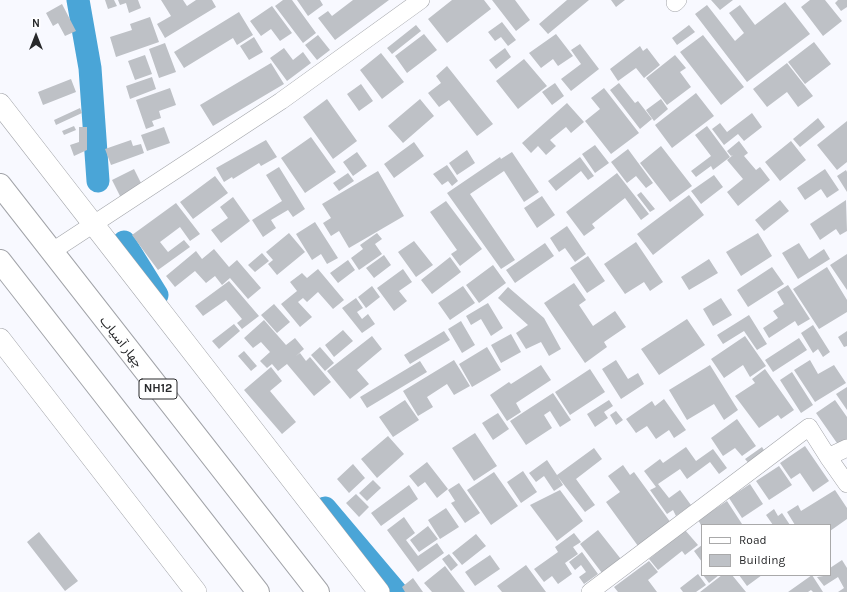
<!DOCTYPE html>
<meta charset="utf-8">
<style>
body{margin:0}
#map{position:relative;width:847px;height:592px;overflow:hidden;background:#f8f9ff;font-family:Karla,sans-serif}
canvas{display:block}
.legend{position:absolute;left:701px;top:524px;width:130px;height:52px;box-sizing:border-box;background:#fff;border:1px solid #a9a9aa;margin:0;padding:5px 7px;list-style:none;font-size:12px;color:#28292b}
.legend li{display:flex;align-items:center;gap:8px;height:20px}
.legend b{width:20px;border:1px solid #a9a9aa}
.north{position:absolute;left:16px;top:16px;width:40px;height:40px;-webkit-text-stroke:3px #fff;paint-order:stroke;rotate:0deg;font-size:11px;font-weight:700;line-height:16px;text-align:center;color:#28292b}
.north::after{content:'';display:block;margin:auto;width:14px;height:18px;background:#28292b;clip-path:polygon(50% 0,100% 100%,50% 72%,0 100%)}
</style>
<div id="map">
<canvas width="847" height="592"></canvas>
<ul class="legend">
<li><b style="height:5px;background:#fff"></b>Road</li>
<li><b style="height:11px;background:#bec1c6"></b>Building</li>
</ul>
<div class="north">N</div>
</div>
<script>
const c = document.querySelector('canvas').getContext('2d');
c.lineJoin = 'round';
function shape(rows) {
  const path = new Path2D();
  for (const r of rows) {
    path.moveTo(r[0], r[1]);
    for (let i = 2; i < r.length; i += 2) path.lineTo(r[i], r[i + 1]);
  }
  return path;
}
function stroke(path, color, width, dash) {
  c.strokeStyle = color;
  c.lineWidth = width;
  c.lineCap = dash ? 'butt' : 'round';
  c.setLineDash(dash || []);
  c.stroke(path);
}
function fill(path, color) {
  c.fillStyle = color;
  c.fill(path, 'evenodd');
}
function label(font, color, halo, rows, align = 'center') {
  c.font = font + ' Karla,"Noto Sans Arabic",sans-serif';
  c.lineWidth = 3.5;
  c.setLineDash([]);
  c.textBaseline = 'middle';
  c.strokeStyle = halo;
  c.fillStyle = color;
  for (const [text, x, y, turn = 0] of rows) {
    c.save();
    c.translate(x, y);
    c.rotate((+turn || 0) * Math.PI / 180);
    c.textAlign = isNaN(turn) ? turn : align;
    if (halo) c.strokeText(text, 0, 0);
    c.fillText(text, 0, 0);
    c.restore();
  }
}
const canal = shape([
 [78,0,90,68,98,181],
 [124,242,157,295],
 [325,508,396,592]
]);
const building = shape([
 [105,0,114,0,117,6,108,9],
 [118,0,138,0,141,8,129,13,126,3,120,5],
 [161,0,183,0,187,6,196,0,212,0,216,7,165,38,157,24,171,16],
 [283,0,292,0,316,33,303,43,275,6],
 [297,0,320,0,323,5,308,16],
 [353,0,389,0,335,40,318,18,328,11,332,16],
 [452,0,484,0,491,9,447,43,428,19],
 [492,0,515,0,530,20,516,31],
 [567,0,589,0,548,34,539,24],
 [611,0,625,0,616,7],
 [711,0,733,0,720,10],
 [810,0,825,0,842,21,823,36,801,7],
 [838,0,847,0,847,7,841,11,835,3],
 [785,2,810,34,747,82,695,14,707,5,735,41,744,33,729,13,740,5,755,25],
 [62,4,76,31,65,36,58,23,53,26,46,13],
 [272,6,292,33,280,41,271,29,261,36,250,21],
 [239,12,253,35,237,45,233,38,184,68,174,52],
 [150,17,159,42,116,57,110,37,132,30,130,24],
 [502,22,516,40,508,46,501,37,495,41,488,32],
 [416,25,421,31,392,54,387,48],
 [689,25,695,32,677,45,672,38],
 [424,34,437,50,407,73,395,56],
 [556,34,573,56,558,66,553,59,541,68,529,53],
 [318,35,330,50,317,60,305,45],
 [703,35,744,87,721,105,680,52],
 [254,37,263,52,249,60,240,46],
 [814,42,831,64,805,84,788,62],
 [165,43,176,72,159,78,149,49],
 [580,44,599,69,571,91,561,79,581,64,571,50],
 [640,46,643,51,647,48,660,65,644,78,636,68,618,81,610,69],
 [284,48,293,60,303,52,311,63,287,81,270,58],
 [505,48,511,57,496,69,489,60],
 [381,53,404,82,382,99,360,70],
 [145,55,152,74,135,80,128,61],
 [675,55,686,68,680,72,691,87,667,105,646,78],
 [524,59,547,86,518,109,496,81],
 [271,63,284,84,213,126,200,105],
 [787,63,813,96,798,107,787,92,767,107,753,89],
 [447,66,493,124,477,136,449,100,439,107,428,93,441,83,436,76],
 [152,77,156,89,130,99,126,86],
 [71,79,76,92,43,105,38,92],
 [555,83,564,96,552,105,542,92],
 [619,83,635,103,638,101,652,119,640,129,610,90],
 [361,84,373,101,359,111,347,94],
 [170,88,176,105,159,111,161,118,152,121,154,126,146,129,136,100],
 [604,88,639,133,611,154,585,121,600,109,591,98],
 [696,93,714,116,672,148,655,125],
 [327,99,357,141,333,159,303,117],
 [420,99,434,116,403,143,388,126],
 [661,99,668,109,654,121,646,110],
 [567,103,584,122,571,133,566,127,550,140,556,146,546,155,538,146,531,153,522,143],
 [80,108,82,113,56,125,54,120],
 [752,113,762,127,744,141,738,134,724,145,712,129,720,123,727,132],
 [818,118,825,127,800,147,793,139],
 [847,121,847,162,837,170,817,145],
 [74,126,76,130,64,135,62,131],
 [707,126,730,157,713,170,711,166,696,177,691,171,711,156,695,135],
 [79,127,87,127,87,150,74,156,70,145,79,142],
 [164,127,170,143,147,151,141,135],
 [311,137,336,172,305,193,281,158],
 [131,140,133,146,141,144,144,153,111,165,105,149],
 [266,140,277,157,261,166,259,163,233,179,232,177,224,182,216,168],
 [739,141,748,153,744,156,756,170,760,167,770,180,738,206,727,192,743,179,727,160,733,155,731,156,727,151],
 [791,141,806,160,780,181,765,162],
 [414,142,424,156,394,178,384,164],
 [595,145,609,163,595,173,582,154],
 [661,146,692,186,670,202,640,163],
 [628,149,653,183,646,188,636,176,627,183,611,162],
 [467,150,475,163,457,175,449,163],
 [357,152,367,166,353,176,343,162],
 [512,152,539,192,524,202,504,171,470,194,515,260,501,269,447,193,500,157,501,159],
 [580,157,594,176,588,180,581,171,556,191,548,181],
 [447,165,458,181,452,186,448,181,442,185,433,174],
 [279,167,305,209,293,217,288,210,271,220,276,228,263,237,252,220,282,201,266,175],
 [134,169,143,187,121,198,112,180],
 [825,169,839,190,827,198,821,189,805,200,797,188],
 [846,170,847,172,847,192,837,176],
 [378,171,404,216,349,248,339,231,331,236,323,223,331,218,322,204],
 [348,173,354,181,339,191,333,183],
 [617,173,649,214,641,220,625,198,592,224,595,228,584,236,566,212],
 [714,175,723,187,701,204,691,191],
 [215,176,228,193,193,219,180,202],
 [641,192,655,209,650,212,637,195],
 [689,195,704,215,653,255,637,234],
 [542,196,555,215,537,228,524,208],
 [233,197,250,221,221,243,211,230,228,218,220,207],
 [780,200,789,211,764,231,755,220],
 [846,200,847,231,840,235,836,229,820,240,810,224],
 [446,201,482,249,460,266,451,254,457,250,430,212],
 [176,203,200,234,190,241,180,227,160,242,168,252,184,240,190,247,158,270,132,235],
 [315,222,338,258,327,264,321,254,312,260,296,234],
 [567,226,586,254,575,262,565,248,559,252,550,238],
 [289,233,305,252,277,275,268,264,273,260,266,252],
 [377,233,382,239,375,244,382,254,359,270,351,258,363,249,360,245],
 [758,233,772,256,741,276,726,252],
 [414,241,433,265,416,277,398,252],
 [636,242,663,282,650,291,644,282,625,294,604,264],
 [545,243,554,256,515,283,506,270],
 [799,243,809,259,824,249,830,259,798,279,782,253],
 [214,249,229,267,237,260,261,288,248,299,230,278,222,285,215,276,206,283,195,271,175,287,166,276,196,251,202,259],
 [262,253,269,261,255,272,248,265],
 [847,254,847,290,830,265],
 [384,255,391,265,374,278,366,268],
 [588,256,605,281,587,293,570,268],
 [450,257,461,272,432,294,421,280],
 [709,259,718,273,689,290,681,277],
 [348,260,355,270,338,283,330,273],
 [493,265,506,283,479,303,466,285],
 [772,267,784,284,748,307,737,290],
 [827,267,847,300,847,312,819,329,793,289],
 [318,269,344,300,333,309,318,292,307,302,303,298,298,302,312,317,300,327,281,304,297,291,290,282,302,273,307,278],
 [403,269,412,282,399,291,407,301,394,311,377,288],
 [229,281,259,316,242,329,237,323,242,319,226,300,203,316,195,306],
 [574,283,586,300,579,305,593,326,615,311,626,327,604,342,607,347,585,363,544,303],
 [788,285,810,319,798,326,795,321,769,338,763,328,778,318,773,311,784,304,777,292],
 [372,286,380,297,366,308,358,297],
 [463,286,475,303,450,320,438,303],
 [508,287,544,318,561,349,549,356,541,342,526,349,516,333,528,325,498,298],
 [356,298,363,308,357,312,362,319,368,314,375,324,362,333,342,308],
 [721,298,732,315,713,326,703,309],
 [488,303,503,328,491,336,481,319,471,325,466,316],
 [274,304,290,322,277,333,261,315],
 [749,315,767,344,757,350,744,331,723,344,717,335],
 [687,319,705,345,659,375,641,349],
 [264,320,286,345,295,338,304,349,296,356,300,353,306,361,310,357,331,382,314,396,287,364,278,371,272,364,267,368,260,361,270,352,261,342,253,348,244,338],
 [461,321,475,345,462,353,448,329],
 [234,324,240,331,219,349,212,341],
 [813,325,830,352,823,357,818,349,813,353,801,333],
 [343,330,353,341,334,357,325,345],
 [444,331,450,340,410,364,404,355],
 [847,331,847,346,844,347,838,337],
 [511,334,521,352,501,363,491,345],
 [372,336,382,349,357,370,369,384,350,399,327,371],
 [745,336,766,366,750,377,743,365,724,378,711,359],
 [799,338,807,350,773,372,765,360],
 [320,347,334,363,325,371,311,355],
 [487,347,501,370,472,387,459,364],
 [244,351,257,366,251,371,238,356],
 [454,360,470,386,454,395,447,384,427,397,433,407,418,416,403,391],
 [616,360,628,379,638,373,644,384,621,399,602,369],
 [810,360,818,374,834,365,846,383,815,402,794,370],
 [420,361,427,372,367,408,360,397],
 [541,365,551,380,516,403,521,412,507,421,490,395,509,382,511,384],
 [710,365,738,410,724,420,714,404,687,420,669,390],
 [271,367,282,381,270,391,296,422,282,434,244,390],
 [590,369,605,392,570,415,555,392],
 [765,369,794,410,781,419,778,415,759,428,735,396,755,383,752,379],
 [792,372,813,405,801,413,780,380],
 [847,387,847,410,836,394],
 [553,393,571,420,560,427,550,411,544,415,552,428,526,445,510,421],
 [664,399,686,430,674,438,669,430,656,439,647,426,636,433,626,419,652,401,655,406],
 [405,400,419,420,393,437,379,417],
 [609,400,613,406,604,412,608,418,595,427,587,414],
 [835,400,847,417,847,440,839,446,816,413],
 [616,411,623,420,616,425,610,415],
 [498,413,509,429,493,440,482,423],
 [737,419,756,446,742,456,735,448,723,456,711,438],
 [475,433,497,466,474,481,452,448],
 [388,436,404,454,377,478,361,459],
 [805,446,829,481,813,492,800,473,791,479,780,463],
 [686,447,696,461,713,449,727,468,719,474,710,462,687,479,680,469,658,484,669,498,680,490,691,505,676,516,673,510,667,514,650,490,656,487,644,471,660,459,663,463],
 [762,447,767,455,751,466,745,459],
 [594,448,602,459,576,479,595,505,585,512,558,477,563,485,554,491,544,476,536,482,529,473,547,460,557,475],
 [427,462,448,489,437,498,425,482,418,487,409,476],
 [353,464,365,478,349,493,337,479],
 [623,465,630,475,634,472,671,523,638,546,606,502,620,492,608,476],
 [779,466,792,485,769,500,756,481],
 [523,471,537,492,521,503,507,482],
 [494,472,518,506,491,525,467,490],
 [373,480,381,488,367,501,359,493],
 [459,483,480,513,465,523,451,503,455,501,448,490],
 [750,484,763,504,742,518,729,498],
 [409,485,418,499,381,526,371,513],
 [560,490,583,521,557,541,530,505],
 [835,490,847,508,847,519,830,531,830,525,795,525,787,512,798,505,801,511],
 [356,494,369,507,359,517,346,503],
 [727,501,742,524,701,525,698,520],
 [446,508,459,527,440,539,428,520],
 [774,509,778,516,782,513,790,525,773,525,766,515],
 [404,517,415,533,406,540,418,556,437,543,444,553,418,572,387,530],
 [428,526,438,539,419,552,410,540],
 [598,530,624,563,605,577,580,544],
 [685,530,698,545,685,555,682,551,658,570,649,559],
 [39,532,78,581,65,591,27,542],
 [574,533,581,542,573,547,578,554,565,563,572,574,558,584,552,576,544,582,534,569,558,552,555,547],
 [476,534,486,546,462,565,452,553],
 [702,545,702,562,694,551],
 [582,552,598,574,584,584,579,577,586,572,581,565,575,570,569,562],
 [449,554,458,565,451,571,442,559],
 [490,555,500,569,475,586,465,572],
 [842,560,847,568,847,592,838,592,844,588,838,577,824,586,817,577,830,575,830,568],
 [649,561,658,572,648,580,657,592,618,592,614,587],
 [526,565,546,592,502,592,497,586],
 [445,566,465,592,432,592,424,583],
 [698,574,706,585,696,592,683,592,680,588],
 [703,575,719,575,709,583],
 [722,575,732,575,746,592,700,592],
 [739,575,762,575,747,586],
 [812,575,823,592,813,592,811,590,808,592,788,592],
 [413,578,423,592,405,592,402,587]
]);
const minor = shape([
 [675,3,678,0],
 [51,252,281,101,421,0],
 [828,457,847,484],
 [590,592,809,427,828,457,847,448]
]);
const tertiary = shape([
 [0,104,379,592],
 [0,339,196,592]
]);
const trunk = shape([
 [0,185,318,592],
 [0,261,258,592]
]);
const shields = [
 [158,389,38]
];
const shieldNames = [
 ["NH12",158,389]
];
const streetNames = [
 ["چهار آسیاب",121,342,52]
];
stroke(canal, '#4aa5d7', 23);
fill(building, '#bec1c6');
stroke(minor, '#a2a4a9', 18);
stroke(tertiary, '#a2a4a9', 22);
stroke(trunk, '#a2a4a9', 24);
stroke(minor, '#fff', 17);
stroke(tertiary, '#fff', 21);
stroke(trunk, '#fff', 22);
for (const [x, y, w] of shields) {
  const box = new Path2D();
  box.roundRect(x - w / 2, y - 10, w, 20, 3);
  c.fillStyle = '#fff';
  c.fill(box);
  stroke(box, '#28292b', 1);
}
label('bold 12px', '#28292b', null, shieldNames);
label('13px', '#28292b', '#fff', streetNames);
</script>
